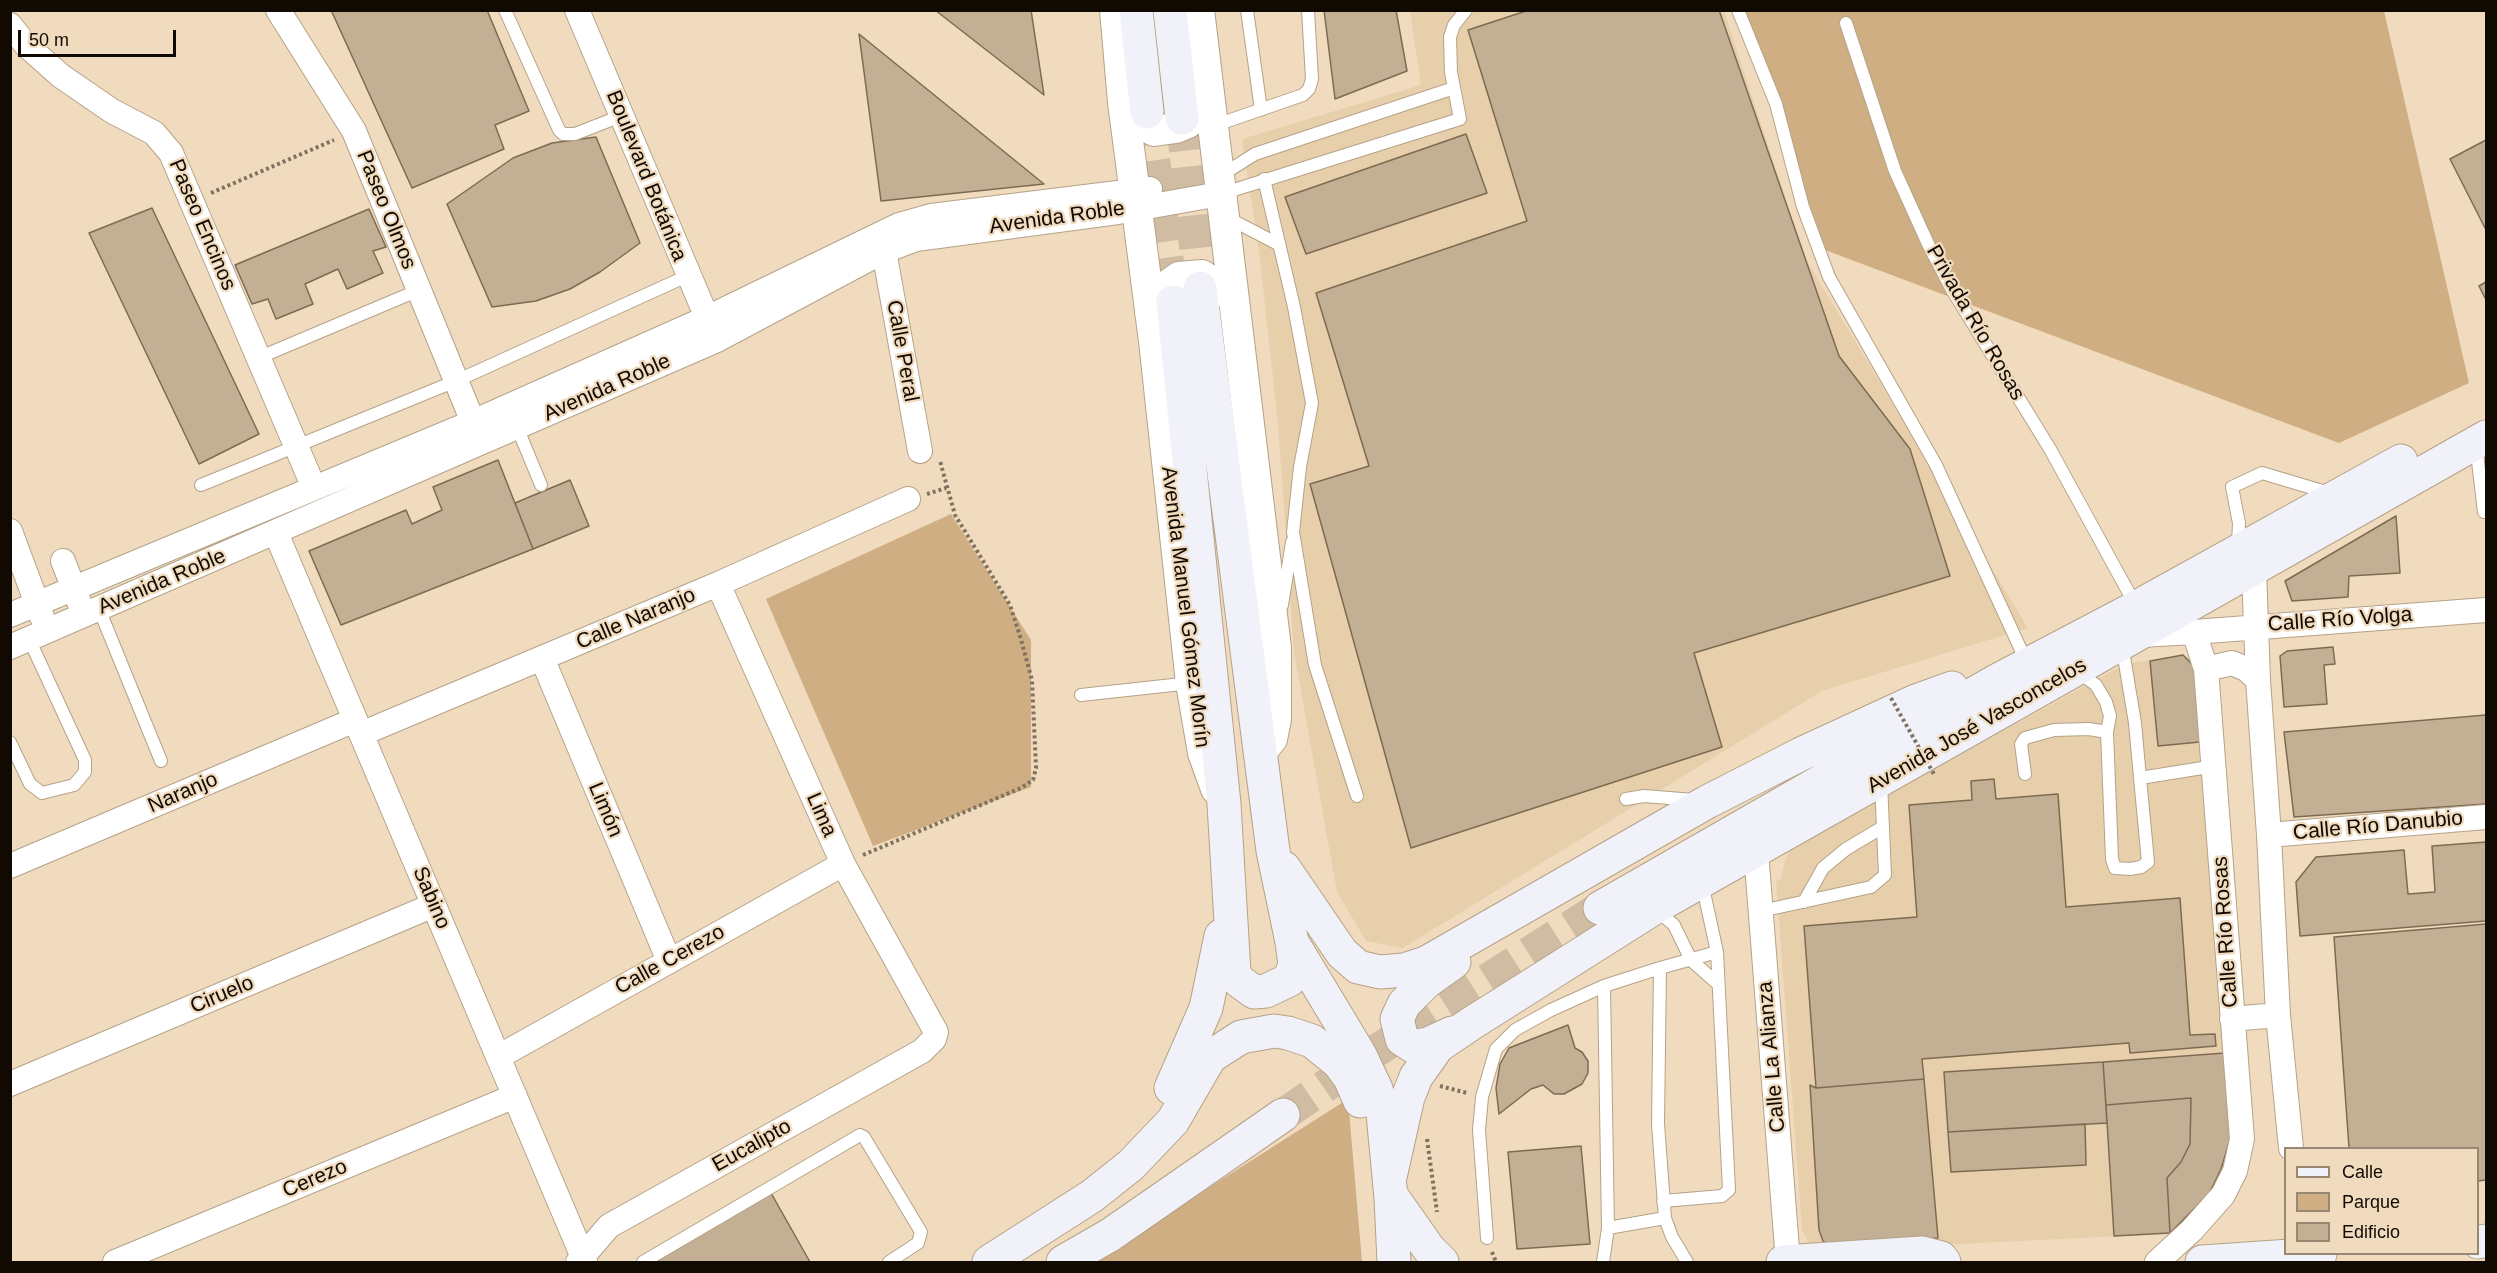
<!DOCTYPE html>
<meta charset="utf-8">
<style>
body{margin:0}
#map{position:relative;width:2497px;height:1273px;overflow:hidden;background:#f0dbbe;font-family:Arial,sans-serif}
canvas{display:block}
.frame{position:absolute;inset:0;border:12px solid #110a03;pointer-events:none}
.legend{position:absolute;left:2284px;top:1147px;width:195px;height:108px;box-sizing:border-box;background:#f0dbbe;border:2px solid #978773;margin:0;padding:8px 10px;list-style:none;font-size:18px;color:#110a03}
.legend li{display:flex;align-items:center;gap:12px;height:30px}
.legend b{width:30px;border:2px solid #978773}
.scale{position:absolute;left:18px;top:30px;width:158px;height:27px;box-sizing:border-box;border:3px solid #110a03;border-top:0;padding-left:8px;font-size:18px;line-height:21px;white-space:nowrap;color:#110a03;-webkit-text-stroke:4px #f0dbbe;paint-order:stroke}
</style>
<div id="map">
<canvas width="2497" height="1273"></canvas>
<div class="frame"></div>
<ul class="legend">
<li><b style="height:8px;background:#f1f2f9"></b>Calle</li>
<li><b style="height:16px;background:#ceae82"></b>Parque</li>
<li><b style="height:16px;background:#c3af93"></b>Edificio</li>
</ul>
<div class="scale">50 m</div>
</div>
<script>
const c = document.querySelector('canvas').getContext('2d');
c.lineJoin = 'round';
function fill(path, color) {
  c.fillStyle = color;
  c.fill(path, 'evenodd');
}
function shape(rows) {
  const path = new Path2D();
  for (const r of rows) {
    path.moveTo(r[0], r[1]);
    for (let i = 2; i < r.length; i += 2) path.lineTo(r[i], r[i + 1]);
  }
  return path;
}
function stroke(path, color, width, dash) {
  c.strokeStyle = color;
  c.lineWidth = width;
  c.lineCap = dash ? 'butt' : 'round';
  c.setLineDash(dash || []);
  c.stroke(path);
}
function label(font, color, halo, rows, align = 'center') {
  c.font = font + ' Arial,sans-serif';
  c.lineWidth = 4.5;
  c.setLineDash([]);
  c.textBaseline = 'middle';
  c.strokeStyle = halo;
  c.fillStyle = color;
  for (const [text, x, y, turn = 0] of rows) {
    c.save();
    c.translate(x, y);
    c.rotate((+turn || 0) * Math.PI / 180);
    c.textAlign = isNaN(turn) ? turn : align;
    if (halo) c.strokeText(text, 0, 0);
    c.fillText(text, 0, 0);
    c.restore();
  }
}
const built = shape([
 [1410,11,1724,11,1805,258,2028,628,1822,691,1403,948,1366,941,1337,892,1294,652,1278,424,1259,251,1242,139,1421,85],
 [2183,655,2194,666,2231,1136,2221,1169,2209,1194,2190,1216,2170,1233,2163,1234,1959,1244,1811,1247,1802,1230,1776,881,1781,879,1785,860,1793,846,2116,669,2131,663]
]);
const green = shape([
 [1744,11,2384,11,2469,383,2339,443,1825,250],
 [951,514,1031,640,1031,787,873,846,766,599],
 [1348,1099,1362,1262,1092,1262]
]);
const building = shape([
 [331,10,487,10,529,111,495,125,504,149,412,188,331,10],
 [935,10,1031,10,1044,95,935,10],
 [1324,10,1396,10,1407,71,1335,99,1324,10],
 [1529,10,1719,10,1839,356,1910,449,1950,576,1694,653,1722,747,1411,848,1310,484,1369,466,1316,293,1527,221,1468,30,1529,10],
 [859,34,1044,184,881,201,859,34],
 [1466,134,1487,193,1306,254,1285,197,1466,134],
 [596,137,640,243,600,272,570,289,536,301,492,307,447,204,513,158,552,143,596,137],
 [2486,140,2486,230,2450,159,2486,140],
 [152,208,259,434,199,464,89,233,152,208],
 [369,209,386,247,373,251,383,273,347,289,338,269,305,284,313,304,276,319,268,299,252,304,235,265,369,209],
 [2486,282,2486,300,2479,286,2486,282],
 [498,460,533,549,341,625,309,551,406,510,412,524,442,510,433,487,498,460],
 [570,480,589,526,533,549,515,503,570,480],
 [2396,516,2400,573,2349,576,2348,597,2292,601,2285,581,2396,516],
 [2333,647,2335,664,2324,665,2327,704,2284,707,2280,656,2287,651,2333,647],
 [2183,655,2194,666,2200,742,2158,746,2150,661,2183,655],
 [2486,715,2486,804,2294,817,2284,732,2486,715],
 [1994,779,1996,799,2058,794,2066,907,2180,898,2190,1035,2215,1034,2216,1046,2130,1053,2129,1043,1922,1059,1924,1079,1816,1088,1804,926,1917,917,1909,805,1972,800,1971,781,1994,779],
 [2486,842,2486,921,2300,936,2296,882,2316,857,2404,850,2408,894,2435,892,2432,846,2486,842],
 [2486,924,2486,1180,2478,1181,2478,1148,2349,1148,2334,937,2486,924],
 [1568,1025,1575,1048,1582,1052,1588,1061,1588,1073,1582,1084,1564,1094,1554,1094,1543,1085,1531,1089,1499,1114,1496,1088,1500,1064,1509,1048,1568,1025],
 [2225,1053,2231,1136,2221,1169,2209,1194,2170,1233,2167,1178,2181,1162,2190,1144,2191,1098,2106,1105,2103,1062,2225,1053],
 [2103,1062,2107,1123,1948,1132,1944,1072,2103,1062],
 [1924,1079,1938,1238,1831,1247,1823,1241,1819,1230,1810,1085,1816,1088,1924,1079],
 [2191,1098,2190,1144,2181,1162,2167,1178,2170,1233,2114,1236,2106,1105,2191,1098],
 [2085,1124,2086,1165,1951,1172,1948,1132,2085,1124],
 [1581,1146,1590,1244,1517,1249,1508,1152,1581,1146],
 [771,1193,810,1262,650,1262,771,1193]
]);
const secondaryTunnel = shape([
 [1147,112,1173,302],
 [1182,118,1200,288],
 [1283,1115,1379,1049,1600,908]
]);
const path = shape([
 [211,193,334,140],
 [927,494,946,488],
 [863,855,1021,788,1033,780,1036,768,1032,680,1020,636,1010,605,955,515,940,461],
 [1440,1086,1467,1093],
 [1427,1139,1437,1212],
 [1492,1252,1496,1262]
]);
const service = shape([
 [505,10,559,130,563,134,575,134,621,116],
 [1247,10,1261,110],
 [1738,10,1776,104,1803,207,1829,277,1936,465,2027,663],
 [1846,23,1895,171,1929,246,1951,288,2050,449,2136,606],
 [1213,126,1303,95,1309,89,1312,79,1308,10],
 [1220,176,1255,154,1454,88],
 [1264,179,1294,307,1312,403,1300,467,1293,532,1315,665,1357,796],
 [1221,194,1460,119,1451,72,1450,37,1454,25,1466,10],
 [1226,217,1278,244],
 [258,358,419,290],
 [517,427,541,485],
 [2476,445,2484,512],
 [201,485,456,381,687,276],
 [2238,546,2239,523,2232,487,2262,473,2329,493],
 [1282,605,1292,542],
 [99,609,161,761],
 [2122,645,2135,723,2140,778],
 [2078,672,2096,685,2106,702,2110,716,2107,732],
 [1081,695,1191,683],
 [10,742,30,784,42,793,74,785,85,772,85,760,29,639],
 [2025,774,2021,744,2025,738,2054,730,2089,729,2107,732,2112,859,2115,868,2130,869,2141,867,2148,862,2140,778,2215,766],
 [1626,799,1644,796,1694,800],
 [1804,902,1823,868,1846,849,1883,827],
 [1655,909,1674,925,1691,960,1718,984],
 [1761,911,1871,887,1885,875,1881,782],
 [1663,1201,1722,1196,1729,1190,1717,952,1702,883],
 [1608,1228,1665,1218],
 [1487,1238,1479,1130,1482,1097,1496,1049,1515,1030,1551,1010,1604,986,1660,968],
 [643,1262,860,1135,864,1137,921,1232,918,1243,889,1262],
 [1603,1262,1608,1228,1604,986],
 [1687,1262,1672,1237,1665,1218,1658,1124,1660,968,1717,952]
]);
const minor = shape([
 [278,10,354,131,473,422],
 [577,10,713,332],
 [10,25,26,45,61,76,112,111,154,133,171,153,314,488],
 [884,251,920,451],
 [10,531,42,617],
 [276,533,585,1262],
 [63,561,79,602],
 [2254,571,2258,680,2269,835,2278,1015,2291,1148],
 [10,615,473,422,707,318,899,225,931,216,1150,189],
 [2194,632,2486,610],
 [2141,635,2194,632,2206,669,2242,1139,2235,1171,2223,1195,2192,1230,2157,1262],
 [10,647,717,340,884,251,916,239,1118,212,1220,194],
 [542,658,669,961],
 [2206,669,2232,663,2246,669,2258,680],
 [361,734,718,584,908,499],
 [2269,835,2486,817],
 [1756,851,1788,1262],
 [10,866,355,720],
 [2232,1019,2278,1015],
 [498,1057,843,864],
 [10,1084,434,905],
 [115,1262,515,1096],
 [578,1262,609,1226,922,1051,934,1039,936,1032,843,864,718,584]
]);
const tertiary = shape([
 [1115,10,1123,102,1154,341,1191,683,1203,753,1216,789],
 [1199,10,1276,648,1276,719,1272,739,1261,752],
 [1123,102,1145,126,1154,131,1176,128,1188,123,1201,108],
 [1150,313,1159,291,1179,277,1202,275,1226,293]
]);
const secondary = shape([
 [1136,10,1147,112],
 [1170,10,1182,118],
 [1200,288,1273,851,1292,942,1360,1055,1376,1089,1383,1114,1391,1198,1394,1262],
 [1173,302,1224,804,1234,973,1239,981,1254,992,1266,991,1289,980,1295,965,1292,942],
 [1284,868,1342,953,1358,967,1380,972,1404,970,1426,963,1707,802,1801,754,1916,701,1952,688],
 [1600,908,1998,680,2137,607,2401,461],
 [1452,1033,1428,1044,1414,1047,1402,1039,1397,1019,1404,1004,1426,982,1454,962],
 [1171,1088,1206,1008,1221,936],
 [1390,1177,1408,1097,1416,1077,1438,1046,1472,1023,1654,908,2486,437],
 [1391,1195,1429,1249,1442,1262],
 [2478,1242,2486,1241],
 [989,1262,1092,1196,1131,1165,1173,1121,1210,1057,1241,1037,1274,1031,1288,1033,1312,1041,1339,1063,1350,1078,1360,1101],
 [1063,1262,1110,1235,1283,1115],
 [1783,1262,1922,1253,1941,1258,1944,1262],
 [2202,1262,2320,1254]
]);
const pathBridge = shape([
 [1891,698,1935,776]
]);
const streetNames = [
 ["Boulevard Botánica",646,176,68],
 ["Paseo Olmos",386,210,68],
 ["Avenida Roble",1057,218,-8],
 ["Paseo Encinos",202,225,67],
 ["Privada Río Rosas",1975,323,60],
 ["Calle Peral",902,351,80],
 ["Avenida Roble",607,388,-24],
 ["Avenida Roble",162,582,-23],
 ["Avenida Manuel Gómez Morín",1185,607,83],
 ["Calle Naranjo",636,619,-23],
 ["Calle Río Volga",2340,620,-4],
 ["Avenida José Vasconcelos",1977,726,-30],
 ["Naranjo",183,793,-23],
 ["Limón",605,810,67],
 ["Lima",821,815,66],
 ["Calle Río Danubio",2378,826,-5],
 ["Sabino",431,898,67],
 ["Calle Río Rosas",2226,932,-94],
 ["Calle Cerezo",670,960,-29],
 ["Ciruelo",222,995,-23],
 ["Calle La Alianza",1772,1057,-95],
 ["Eucalipto",752,1146,-29],
 ["Cerezo",315,1179,-23]
];
fill(built, '#e8cfac');
fill(green, '#ceae82');
fill(building, '#c3af93');
stroke(building, '#7d6b51', 1.5);
stroke(secondaryTunnel, '#cfbca2', 33, [33, 16]);
stroke(service, '#b5a287', 14);
stroke(minor, '#b5a287', 26);
stroke(tertiary, '#b5a287', 32);
stroke(secondary, '#b5a287', 35);
stroke(path, '#807260', 4, [3, 3]);
stroke(service, '#fff', 12);
stroke(minor, '#fff', 24);
stroke(tertiary, '#fff', 30);
stroke(secondary, '#f1f2f9', 33);
stroke(pathBridge, '#807260', 4, [3, 3]);
label('21px', '#110a03', '#f0dbbe', streetNames);
</script>
